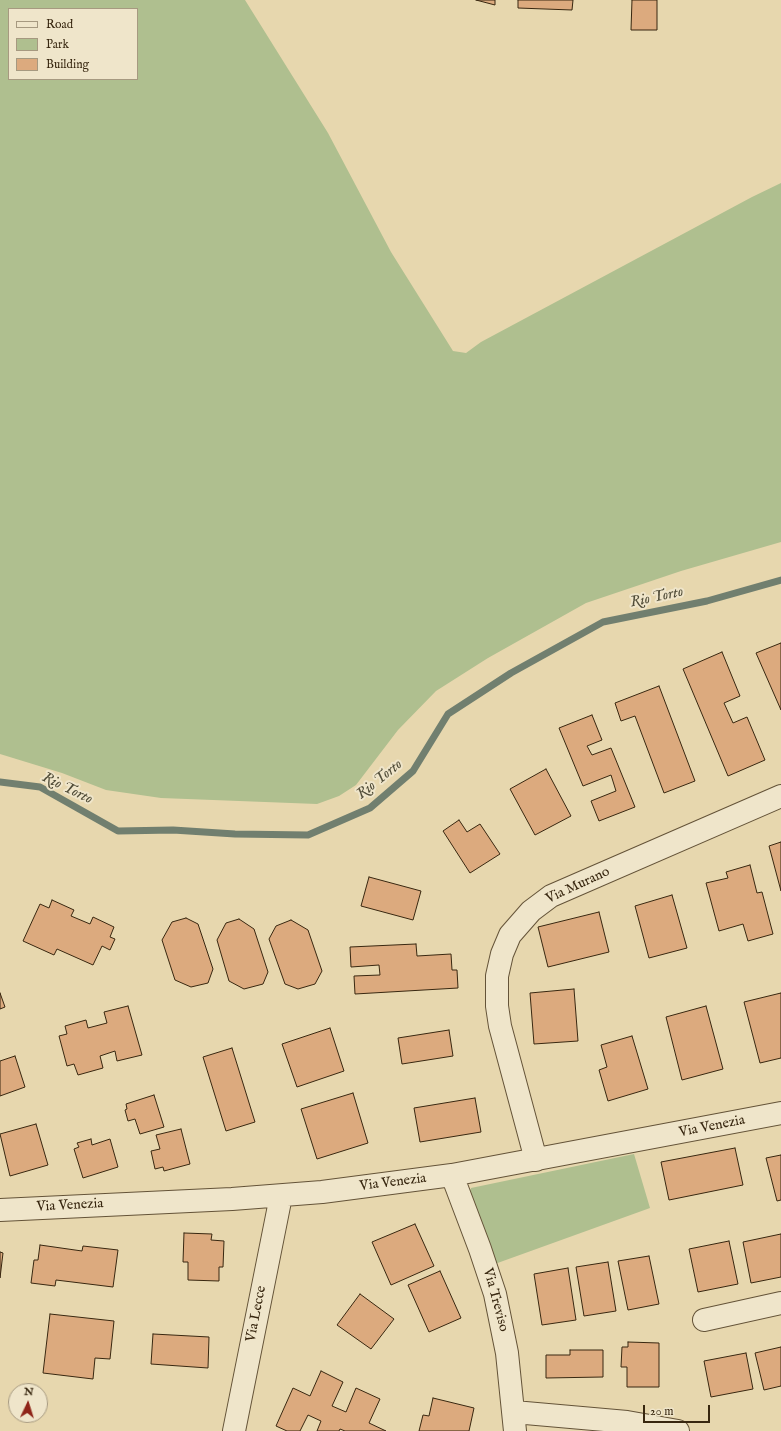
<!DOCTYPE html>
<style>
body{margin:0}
#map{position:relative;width:781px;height:1431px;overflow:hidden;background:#e7d7ae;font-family:"IM FELL English",serif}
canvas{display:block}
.legend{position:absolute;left:8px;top:8px;width:130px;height:72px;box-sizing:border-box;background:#efe5ca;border:1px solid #a69980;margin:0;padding:5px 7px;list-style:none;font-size:12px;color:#382710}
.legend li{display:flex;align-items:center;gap:8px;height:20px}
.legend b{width:20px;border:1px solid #a69980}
.north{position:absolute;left:8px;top:1383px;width:40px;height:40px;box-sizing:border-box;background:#efe5ca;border:1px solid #a69980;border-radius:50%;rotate:4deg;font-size:11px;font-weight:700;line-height:16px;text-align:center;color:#382710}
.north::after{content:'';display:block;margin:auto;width:14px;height:18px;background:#8f2418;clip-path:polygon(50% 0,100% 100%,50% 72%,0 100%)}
.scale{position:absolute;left:643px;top:1405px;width:67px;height:18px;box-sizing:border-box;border:2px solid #382710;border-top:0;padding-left:5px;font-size:12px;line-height:14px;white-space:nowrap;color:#382710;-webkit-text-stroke:3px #efe5ca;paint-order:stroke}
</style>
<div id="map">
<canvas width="781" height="1431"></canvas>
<ul class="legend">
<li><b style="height:5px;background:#efe5ca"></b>Road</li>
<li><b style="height:11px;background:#afbf8f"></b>Park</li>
<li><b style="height:11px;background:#dcaa7e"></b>Building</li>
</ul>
<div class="north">N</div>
<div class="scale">20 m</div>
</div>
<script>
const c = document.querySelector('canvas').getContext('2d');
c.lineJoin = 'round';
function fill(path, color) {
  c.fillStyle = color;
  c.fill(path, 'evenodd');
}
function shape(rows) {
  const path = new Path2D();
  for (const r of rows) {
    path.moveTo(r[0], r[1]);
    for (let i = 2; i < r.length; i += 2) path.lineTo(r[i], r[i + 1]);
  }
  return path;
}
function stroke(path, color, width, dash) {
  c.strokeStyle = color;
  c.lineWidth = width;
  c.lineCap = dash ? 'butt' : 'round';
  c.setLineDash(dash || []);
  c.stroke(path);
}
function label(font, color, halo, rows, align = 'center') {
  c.font = font + ' "IM FELL English",serif';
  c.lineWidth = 4;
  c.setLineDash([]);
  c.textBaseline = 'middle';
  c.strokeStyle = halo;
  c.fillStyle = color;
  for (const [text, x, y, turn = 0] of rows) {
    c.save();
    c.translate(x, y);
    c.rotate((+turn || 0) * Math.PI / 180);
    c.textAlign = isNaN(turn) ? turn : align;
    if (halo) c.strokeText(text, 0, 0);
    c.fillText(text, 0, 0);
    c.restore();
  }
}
const green = shape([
 [0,0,245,0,328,133,391,252,453,351,466,353,481,342,752,197,781,183,781,542,681,571,586,603,488,658,436,691,398,730,356,785,339,796,317,804,161,798,106,790,62,773,0,754],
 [9,9,137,9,137,79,9,79],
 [634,1154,650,1208,492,1265,468,1197,471,1188]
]);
const stream = shape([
 [0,782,40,787,118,831,173,830,235,834,308,835,370,808,413,771,448,714,511,673,603,622,707,601,781,580]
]);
const building = shape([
 [476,0,495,0,495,5,476,0],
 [518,0,573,0,572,10,518,8,518,0],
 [632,0,657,0,657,30,631,30,632,0],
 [781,643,781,710,756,653,781,643],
 [722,652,740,696,724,703,733,723,747,717,765,760,728,776,683,669,722,652],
 [659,686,695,781,664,793,635,716,621,721,615,703,659,686],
 [592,715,602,740,587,746,592,755,611,748,635,807,599,821,591,801,616,791,611,775,583,786,559,728,592,715],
 [546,769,571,816,535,835,510,789,546,769],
 [459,820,467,832,480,824,500,854,470,873,443,831,459,820],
 [781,842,781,891,769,846,781,842],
 [750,865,757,893,762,892,773,934,748,941,743,924,719,931,706,883,728,878,726,872,750,865],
 [369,877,421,891,413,920,361,906,369,877],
 [672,895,687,948,649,958,635,906,672,895],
 [52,900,74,910,71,916,90,924,93,917,114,927,110,937,115,939,110,950,102,946,93,965,57,949,54,955,23,941,40,904,49,908,52,900],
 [599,912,609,952,548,967,538,927,599,912],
 [186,918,198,924,213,969,208,983,191,987,175,980,162,940,172,922,186,918],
 [239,919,254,929,268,972,263,984,244,989,229,981,217,940,226,923,239,919],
 [291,920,308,930,322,971,315,984,298,989,285,984,269,939,276,926,291,920],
 [416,944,417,956,451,954,452,970,457,970,458,988,355,994,354,976,380,975,379,965,351,967,350,947,416,944],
 [574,989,578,1041,534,1044,530,993,574,989],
 [0,993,5,1007,0,1009,0,993],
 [781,993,781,1058,760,1063,744,1002,781,993],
 [128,1006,142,1055,117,1061,115,1051,100,1056,103,1068,78,1075,74,1064,67,1066,59,1036,67,1034,65,1026,86,1020,88,1028,107,1023,104,1012,128,1006],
 [706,1006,723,1069,682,1080,666,1017,706,1006],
 [330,1028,344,1071,297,1087,282,1044,330,1028],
 [449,1030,453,1056,402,1064,398,1038,449,1030],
 [632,1036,648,1089,608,1101,599,1070,607,1067,601,1045,632,1036],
 [232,1048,255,1122,226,1131,203,1057,232,1048],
 [15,1056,25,1087,0,1096,0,1061,15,1056],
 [353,1093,368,1143,317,1159,301,1109,353,1093],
 [154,1095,164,1127,140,1134,135,1119,128,1121,125,1110,127,1109,126,1104,154,1095],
 [475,1098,481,1132,420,1142,414,1108,475,1098],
 [36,1124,48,1165,10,1176,0,1134,36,1124],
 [181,1129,190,1164,164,1171,163,1167,155,1169,151,1151,160,1149,156,1135,181,1129],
 [91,1139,92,1145,110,1139,118,1167,83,1178,74,1149,79,1147,77,1143,91,1139],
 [735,1148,743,1185,669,1200,661,1162,735,1148],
 [781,1155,781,1200,777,1201,766,1158,781,1155],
 [415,1224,434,1266,391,1285,372,1242,415,1224],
 [184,1233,212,1234,211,1240,224,1241,223,1267,219,1267,219,1281,188,1280,188,1262,183,1262,184,1233],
 [781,1234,781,1277,751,1283,743,1242,781,1234],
 [729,1241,738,1284,698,1292,689,1249,729,1241],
 [40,1245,82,1251,83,1246,118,1250,113,1287,56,1280,55,1286,31,1283,34,1260,38,1260,40,1245],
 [0,1252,3,1253,0,1278,0,1252],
 [649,1256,659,1304,628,1310,618,1261,649,1256],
 [608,1262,616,1311,584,1316,576,1267,608,1262],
 [568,1268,576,1320,542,1325,534,1274,568,1268],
 [440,1271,461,1318,429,1332,408,1285,440,1271],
 [360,1294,394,1319,371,1349,337,1325,360,1294],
 [50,1314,114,1321,110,1359,95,1358,93,1379,43,1373,50,1314],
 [153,1334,209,1337,208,1368,151,1364,153,1334],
 [628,1342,659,1343,659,1387,627,1387,627,1367,621,1367,622,1347,628,1347,628,1342],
 [781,1347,781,1386,764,1390,755,1353,781,1347],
 [570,1350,603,1350,603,1377,546,1378,546,1355,570,1355,570,1350],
 [746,1353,753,1389,711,1397,704,1361,746,1353],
 [321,1371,343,1382,332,1406,346,1412,356,1388,380,1399,369,1423,386,1431,345,1431,340,1429,339,1431,317,1431,321,1421,308,1415,300,1431,287,1431,276,1426,293,1388,310,1396,321,1371],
 [433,1398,474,1408,469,1431,419,1431,423,1415,429,1416,433,1398]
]);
const minor = shape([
 [536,1160,500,1026,497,1006,497,976,502,954,510,935,531,911,551,896,781,796],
 [452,1175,480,1249,495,1294,507,1353,515,1431],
 [0,1210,232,1199,322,1192,452,1175,781,1113],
 [704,1320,781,1303],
 [514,1412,627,1422,678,1431],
 [234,1431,281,1196]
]);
const streetNames = [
 ["Via Murano",578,886,-25],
 ["Via Venezia",712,1127,-11],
 ["Via Venezia",393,1183,-7],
 ["Via Venezia",70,1206,-3],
 ["Via Treviso",495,1300,75],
 ["Via Lecce",257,1314,-79]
];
const waterNames = [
 ["Rio Torto",657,598,-12],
 ["Rio Torto",380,780,-39],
 ["Rio Torto",67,789,26]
];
fill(green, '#afbf8f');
stroke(stream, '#717f6f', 7);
fill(building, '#dcaa7e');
stroke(building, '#382710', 1);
stroke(minor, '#645338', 24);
stroke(minor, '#efe5ca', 22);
label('14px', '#382710', '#efe5ca', streetNames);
label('italic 15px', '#504c38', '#efe5ca', waterNames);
</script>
